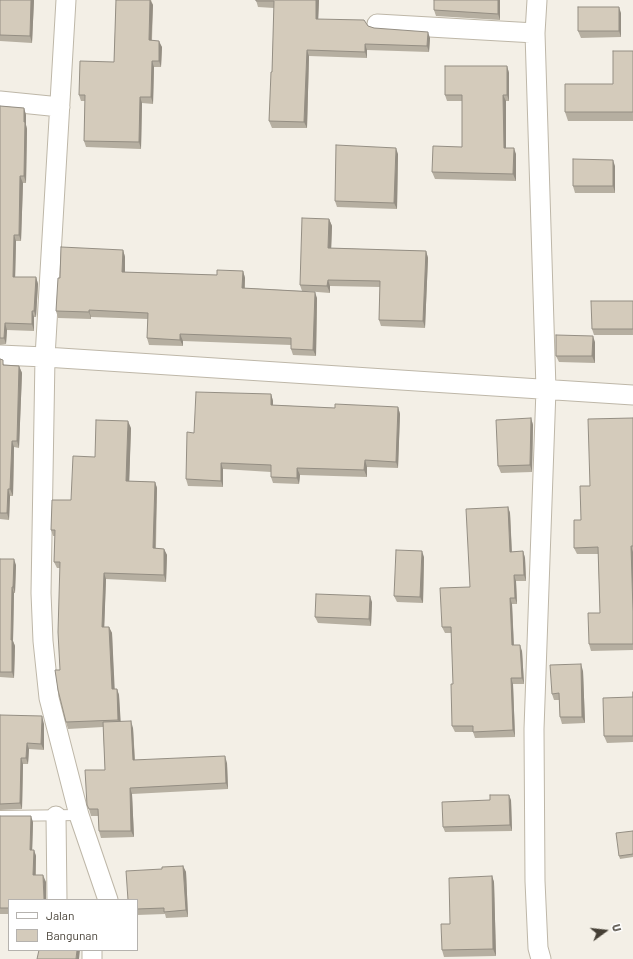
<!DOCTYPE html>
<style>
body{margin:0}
#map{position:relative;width:633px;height:959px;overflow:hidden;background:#f3efe6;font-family:Barlow,sans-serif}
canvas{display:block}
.legend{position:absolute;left:8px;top:899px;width:130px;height:52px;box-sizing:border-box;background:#fff;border:1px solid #b5b2ae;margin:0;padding:5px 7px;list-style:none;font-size:12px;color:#453f35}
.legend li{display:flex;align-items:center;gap:8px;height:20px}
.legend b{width:20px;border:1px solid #b5b2ae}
.north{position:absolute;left:585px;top:911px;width:40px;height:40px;-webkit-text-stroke:3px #fff;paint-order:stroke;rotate:75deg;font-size:11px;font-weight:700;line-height:16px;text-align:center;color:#453f35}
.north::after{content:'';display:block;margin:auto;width:14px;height:18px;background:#453f35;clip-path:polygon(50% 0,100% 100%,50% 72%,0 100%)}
</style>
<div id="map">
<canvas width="633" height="959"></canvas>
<ul class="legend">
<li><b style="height:5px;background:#fff"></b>Jalan</li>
<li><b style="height:11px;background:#d4cbbb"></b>Bangunan</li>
</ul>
<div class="north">U</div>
</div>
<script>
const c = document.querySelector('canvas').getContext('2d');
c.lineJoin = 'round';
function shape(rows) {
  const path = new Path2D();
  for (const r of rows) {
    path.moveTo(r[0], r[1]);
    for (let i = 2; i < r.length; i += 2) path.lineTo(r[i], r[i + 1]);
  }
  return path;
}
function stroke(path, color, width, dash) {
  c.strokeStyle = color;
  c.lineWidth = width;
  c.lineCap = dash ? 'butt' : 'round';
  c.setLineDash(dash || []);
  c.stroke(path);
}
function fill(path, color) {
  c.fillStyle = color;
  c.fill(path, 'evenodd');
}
const lane = shape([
 [0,816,79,815]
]);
const street = shape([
 [66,0,45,357,41,593,43,641,49,698,79,815,108,900],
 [537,0,535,33,546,389,534,729,535,881,538,948,541,959],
 [377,24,535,33],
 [0,101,60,107],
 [0,355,45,357,633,395],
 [56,816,57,900],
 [92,959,92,950]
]);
const wall = shape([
 [0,0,34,0,32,43,0,41],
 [116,0,151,0,153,5,152,40,162,47,161,67,154,67,153,104,142,103,141,149,86,147,84,141,85,101,81,101,79,95,114,62],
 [256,0,319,0,318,19,368,26,374,28,430,38,429,52,367,50,367,58,309,56,307,128,272,128,269,121,272,72,274,8,258,7],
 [434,0,500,0,500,20,436,16,434,10],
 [621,13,621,37,581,38,578,31],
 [633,51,633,121,568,121,565,112,613,84],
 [507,66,509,73,509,101,506,101,506,148,516,154,516,181,435,179,432,172,462,147,462,101,447,101,445,95],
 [0,106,24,108,26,115,26,125,27,129,26,183,23,183,21,241,16,241,15,277,36,277,38,284,36,317,34,317,34,331,7,330,6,344,0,345],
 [398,154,397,209,337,207,335,201],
 [615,166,615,193,575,193,573,186],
 [329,219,332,226,331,248,426,251,428,258,425,328,381,326,379,320,380,287,330,286,330,293,305,291,317,298,316,356,293,355,291,349,291,345,183,341,183,346,149,345,147,338,148,319,91,317,91,319,58,318,56,311,60,278,123,250,125,257,125,272,217,275,243,271,245,278,245,288,302,291,300,285],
 [633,301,633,335,594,335,592,329],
 [595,342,595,363,559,362,556,356],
 [0,359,5,366,19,366,22,373,19,448,14,447,13,496,10,496,9,520,0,519],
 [271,394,273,401,273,405,335,408,398,407,400,414,398,468,367,467,367,477,300,475,299,484,273,483,271,477,271,472,223,469,223,487,188,486,186,479],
 [531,418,533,425,532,472,501,473,498,466],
 [633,418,633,650,591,651,589,644,600,613,598,554,577,554,574,548,590,486],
 [131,428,129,481,155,482,157,488,156,548,164,549,167,555,166,582,106,579,104,627,109,627,112,633,114,689,117,689,119,695,120,721,133,728,135,760,227,763,228,789,132,794,134,837,101,838,99,831,98,816,91,816,89,809,105,770,103,727,68,729,66,722,60,670,60,568,57,568,54,562,55,536,53,536,51,530,71,500,95,457],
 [508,507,510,513,512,552,523,551,525,558,526,581,516,581,517,604,512,604,514,645,522,651,524,684,513,684,515,737,475,738,473,732,455,732,452,726,453,684,452,633,445,633,442,627,470,587],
 [424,557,423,603,397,602,394,596],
 [0,559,16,565,15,593,14,593,13,641,15,646,14,678,0,677],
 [372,602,371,626,318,623,315,617],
 [583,671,585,723,562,724,560,717,559,700,554,700,552,694],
 [633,692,633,742,607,743,604,736,633,697],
 [0,715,44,724,44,750,29,749,28,764,23,764,22,809,0,810],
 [511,800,512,831,445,832,443,827],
 [0,816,33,822,32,850,34,850,36,856,36,875,46,882,9,900,9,914,0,914],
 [633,831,633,857,620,859,619,856],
 [183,866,186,872,188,917,166,918,165,914,137,915,137,900,162,869],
 [492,876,494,882,496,956,444,957,442,950]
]);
const shadedWall = shape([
 [31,0,34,0,32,43,30,36],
 [150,0,153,5,151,47,149,40],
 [316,0,319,0,318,25,316,19],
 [498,0,500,0,500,20,498,14],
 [619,7,621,13,621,37,619,31],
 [428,32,430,38,429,52,427,46],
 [159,41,162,47,161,67,159,61],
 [365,44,367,50,367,58,365,52],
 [307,50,309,56,307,128,304,122],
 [152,61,154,67,153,104,151,97],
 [507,66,509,73,509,101,507,95],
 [503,95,506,101,506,154,504,148],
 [140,97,142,103,141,149,139,142],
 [24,108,26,115,26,125,27,129,26,183,24,176],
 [396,148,398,154,397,209,394,203],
 [514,148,516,154,516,181,513,174],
 [613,160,615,166,615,193,613,186],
 [20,176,23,183,21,241,19,235],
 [329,219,332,226,331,254,328,248],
 [14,235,16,241,15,283,13,277],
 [123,250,125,257,125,278,122,272],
 [426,251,428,258,425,328,423,321],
 [243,271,245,278,244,295,242,288],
 [36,277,38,284,36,317,34,311],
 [328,280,330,286,330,293,327,286],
 [315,292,317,298,316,356,313,350],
 [89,310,91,317,91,319,89,312],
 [32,311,34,317,34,331,32,324],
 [5,323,7,330,6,344,4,338],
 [180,334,183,341,183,346,180,340],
 [593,336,595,342,595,363,592,356],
 [19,366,22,373,19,448,17,441],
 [271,394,273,401,273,412,271,405],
 [398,407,400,414,398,468,396,462],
 [531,418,533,425,532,472,530,465],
 [128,421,131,428,129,488,126,481],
 [12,441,14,447,13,496,10,489],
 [365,460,367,467,367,477,364,470],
 [221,463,223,469,223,487,221,481],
 [297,468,300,475,299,484,297,478],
 [155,482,157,488,155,555,153,548],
 [8,489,10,496,9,520,7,513],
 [508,507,510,513,512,558,510,552],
 [631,546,633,552,633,611],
 [164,549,167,555,166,582,164,575],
 [422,551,424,557,423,603,420,597],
 [523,551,525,558,526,581,524,575],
 [14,559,16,565,15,593,13,587],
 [104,573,106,579,104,634,102,627],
 [514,575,516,581,517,604,515,598],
 [12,587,14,593,13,641,15,646,14,678,12,672,11,640],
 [370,596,372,602,371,626,369,619],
 [510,598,512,604,514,651,512,645],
 [109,627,112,633,115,695,112,689],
 [520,645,522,651,524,684,522,678],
 [581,664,583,671,585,723,582,717],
 [511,678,513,684,515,737,513,730],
 [117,689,119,695,121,726,118,720],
 [42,716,44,724,44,750,41,744],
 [131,721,133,728,135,767,133,760],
 [27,743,29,749,28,764,26,758],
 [225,756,227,763,228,789,226,783],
 [21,758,23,764,22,809,20,803],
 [130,788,132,794,134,837,131,831],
 [509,795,511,800,512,831,510,825],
 [31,816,33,822,32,856,30,850],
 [34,850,36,856,35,882,33,875],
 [183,866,186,872,188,917,186,910],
 [43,875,46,882,46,900,44,900],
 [492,876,494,882,496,956,493,949],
 [77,950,80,950,79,959,76,959]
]);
const building = shape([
 [0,0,31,0,30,36,0,35,0,0],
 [116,0,150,0,149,40,159,41,159,61,152,61,151,97,140,97,139,142,84,141,85,95,79,95,80,61,114,62,116,0],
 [256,0,316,0,316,19,364,20,368,26,374,28,428,32,427,46,365,44,365,52,307,50,304,122,269,121,271,72,272,72,274,1,256,1,256,0],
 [434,0,498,0,498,14,434,10,434,0],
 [578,7,619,7,619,31,578,31,578,7],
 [613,51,633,51,633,112,565,112,565,84,613,84,613,51],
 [445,66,507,66,507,95,503,95,504,148,514,148,513,174,432,172,433,146,462,147,462,95,445,95,445,66],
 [0,106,24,108,24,122,25,122,24,176,20,176,19,235,14,235,13,277,36,277,34,311,32,311,32,324,5,323,4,338,0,338,0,106],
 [336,145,396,148,394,203,335,201,336,145],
 [573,159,613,160,613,186,573,186,573,159],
 [302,218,329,219,328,248,426,251,423,321,379,320,380,281,328,280,327,286,300,285,302,218],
 [61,247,123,250,122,272,217,275,217,270,243,271,242,288,315,292,313,350,291,349,291,338,180,334,180,340,147,338,148,313,89,310,89,312,56,311,58,278,60,278,61,247],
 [591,301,633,301,633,329,592,329,591,301],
 [556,335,593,336,592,356,556,356,556,335],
 [0,359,3,360,3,365,19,366,17,441,12,441,10,489,8,489,7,513,0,513,0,359],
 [196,392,271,394,271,405,335,408,335,404,398,407,396,462,365,460,364,470,297,468,297,478,271,477,271,465,221,463,221,481,186,479,187,432,194,433,196,392],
 [531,418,530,465,498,466,496,420,531,418],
 [633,418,633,546,631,546,633,611,633,644,589,644,588,613,600,613,598,547,574,548,574,520,581,520,580,486,590,486,588,419,633,418],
 [96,420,128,421,126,481,155,482,153,548,164,549,164,575,104,573,102,627,109,627,112,689,117,689,118,720,66,722,58,690,55,670,60,670,58,632,60,562,54,562,55,530,51,530,52,500,71,500,73,456,95,457,96,420],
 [508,507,510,552,523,551,524,575,514,575,515,598,510,598,512,645,520,645,522,678,511,678,513,730,473,732,473,726,452,726,451,684,453,684,451,627,442,627,440,588,470,587,466,509,508,507],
 [396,550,422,551,420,597,394,596,396,550],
 [0,559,14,559,13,587,12,587,11,640,12,640,12,672,0,672,0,559],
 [316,594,370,596,369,619,315,617,316,594],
 [581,664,582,717,560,717,559,693,552,694,550,665,581,664],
 [633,692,633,736,604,736,603,698,633,697,633,692],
 [0,715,42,716,42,718,41,744,27,743,26,758,21,758,20,803,0,804,0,715],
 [131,721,133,760,225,756,226,783,130,788,131,831,99,831,98,809,89,809,87,805,85,770,105,770,103,722,131,721],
 [490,795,509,795,510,825,443,827,442,802,490,800,490,795],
 [0,816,31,816,30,850,34,850,33,875,43,875,44,900,9,900,9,908,0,908,0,816],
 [633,831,633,854,619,856,616,833,633,831],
 [183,866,186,910,164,912,164,908,137,909,137,900,128,900,126,871,162,869,162,867,183,866],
 [492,876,493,949,442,950,441,924,450,924,449,878,492,876],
 [39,950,77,950,76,959,37,959,39,950]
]);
stroke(lane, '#beb7a8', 12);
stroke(street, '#beb7a8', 21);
stroke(lane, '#fff', 10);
stroke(street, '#fff', 19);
fill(wall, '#b6afa1');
fill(shadedWall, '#948e83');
fill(building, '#d4cbbb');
stroke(building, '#948e83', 1);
</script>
